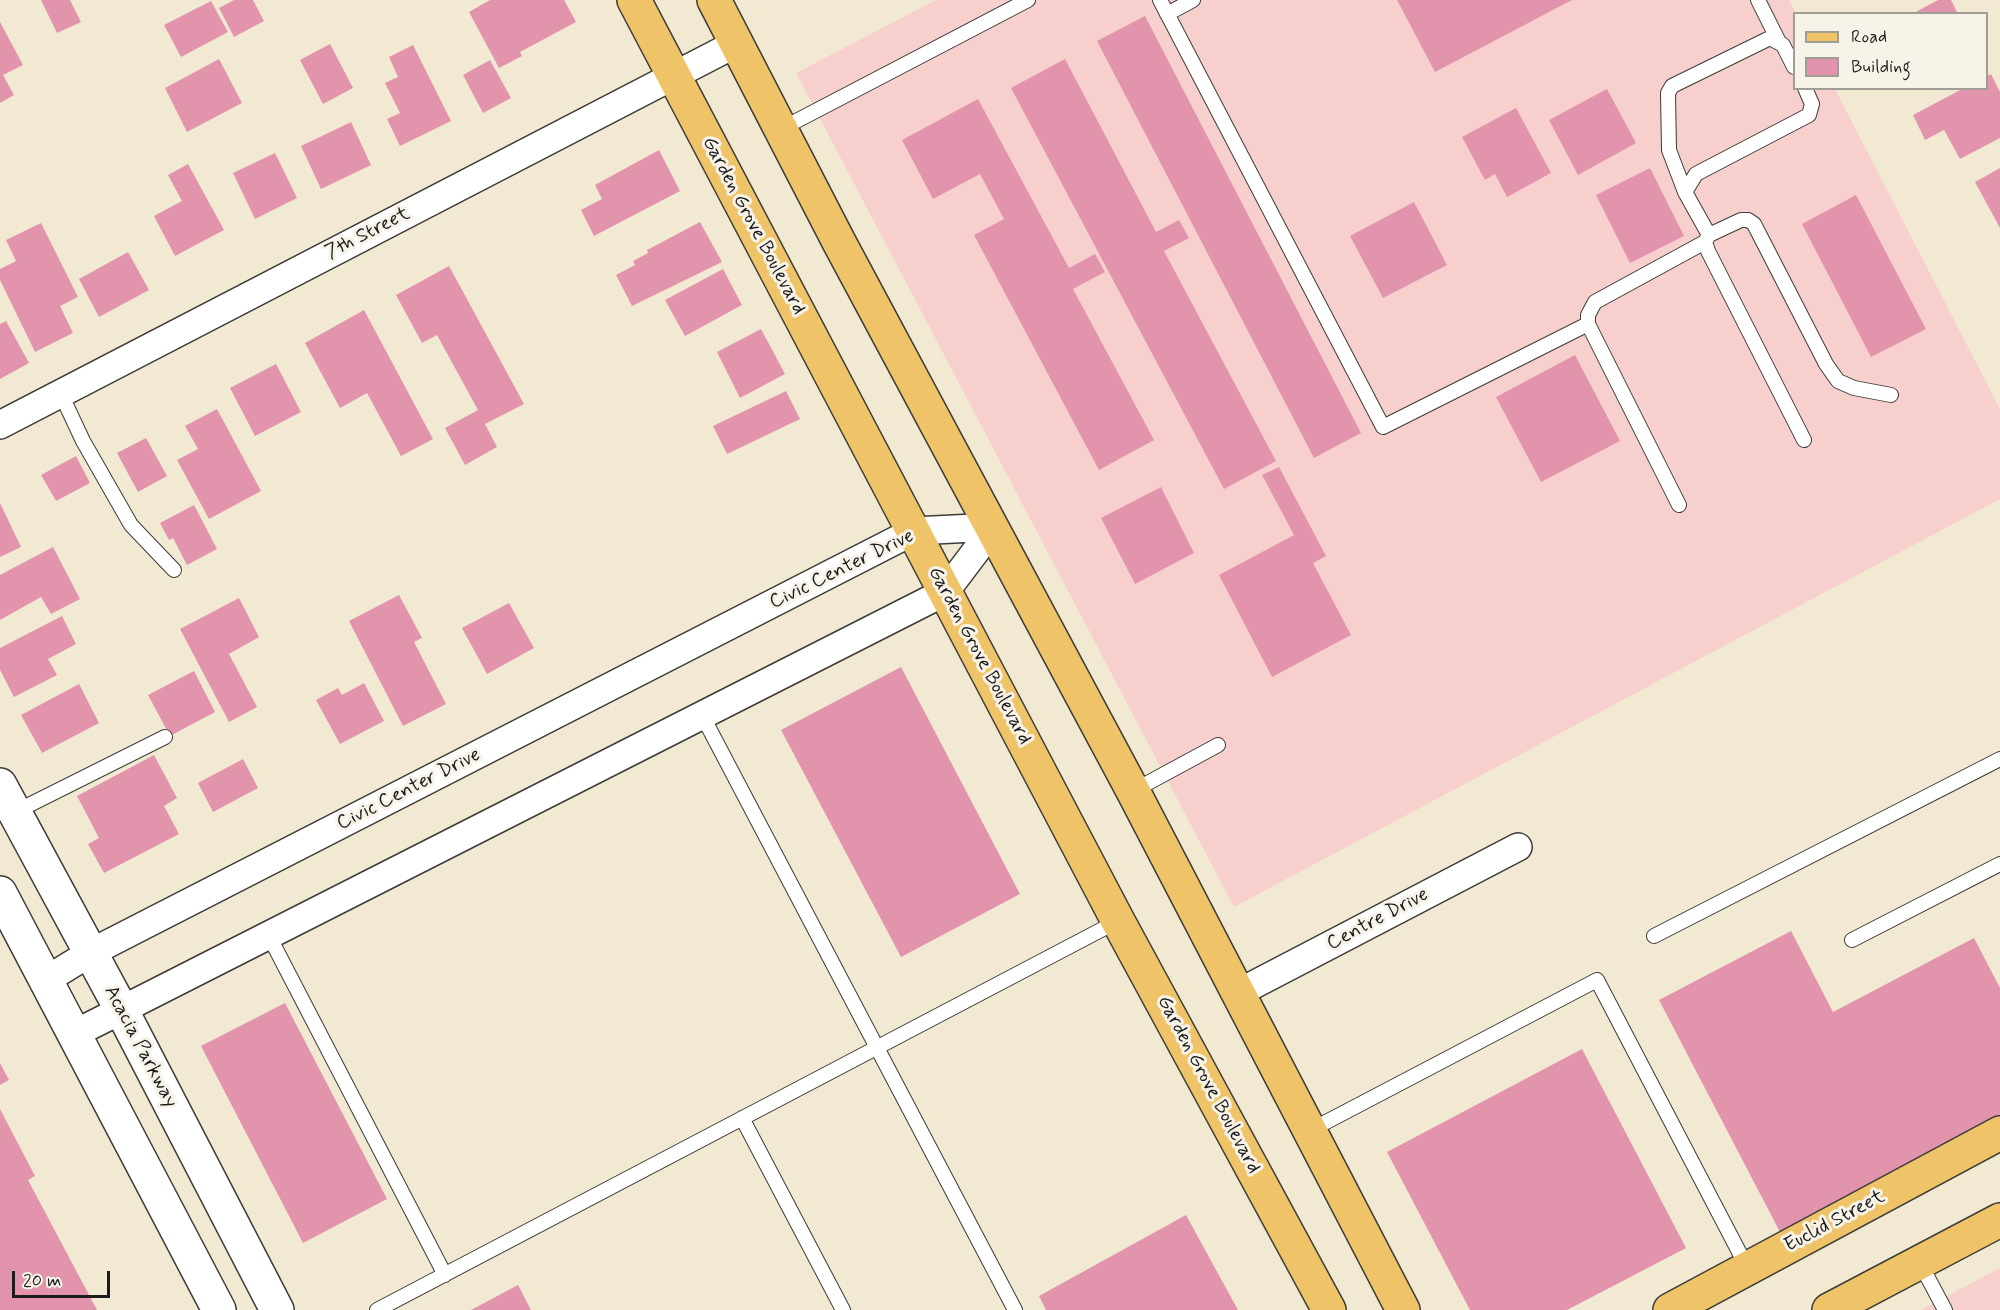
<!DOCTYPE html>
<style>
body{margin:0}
#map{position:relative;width:2000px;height:1310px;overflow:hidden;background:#f2e9d3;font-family:Mynerve,sans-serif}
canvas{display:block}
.legend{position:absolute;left:1793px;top:12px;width:195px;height:78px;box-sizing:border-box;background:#f7f3e8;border:2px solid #9f9d96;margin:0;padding:8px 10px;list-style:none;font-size:18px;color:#1c1c1c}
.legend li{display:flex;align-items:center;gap:12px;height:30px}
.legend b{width:30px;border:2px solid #9f9d96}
.scale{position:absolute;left:12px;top:1271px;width:98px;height:27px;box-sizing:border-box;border:3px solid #1c1c1c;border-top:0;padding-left:8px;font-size:18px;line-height:21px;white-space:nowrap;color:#1c1c1c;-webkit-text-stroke:4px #f7f3e8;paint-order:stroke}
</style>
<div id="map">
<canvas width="2000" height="1310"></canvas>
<ul class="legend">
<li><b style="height:8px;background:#efc469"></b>Road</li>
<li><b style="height:16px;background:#e394ad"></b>Building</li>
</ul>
<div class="scale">20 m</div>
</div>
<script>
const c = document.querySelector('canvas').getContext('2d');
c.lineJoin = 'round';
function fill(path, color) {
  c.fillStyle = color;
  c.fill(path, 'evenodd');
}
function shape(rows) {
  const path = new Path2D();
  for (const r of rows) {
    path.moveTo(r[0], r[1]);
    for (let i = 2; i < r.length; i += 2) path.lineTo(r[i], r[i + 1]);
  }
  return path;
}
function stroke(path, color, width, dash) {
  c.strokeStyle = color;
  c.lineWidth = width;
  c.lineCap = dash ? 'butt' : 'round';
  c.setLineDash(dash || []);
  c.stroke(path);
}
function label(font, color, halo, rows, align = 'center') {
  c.font = font + ' Mynerve,sans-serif';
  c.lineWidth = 6;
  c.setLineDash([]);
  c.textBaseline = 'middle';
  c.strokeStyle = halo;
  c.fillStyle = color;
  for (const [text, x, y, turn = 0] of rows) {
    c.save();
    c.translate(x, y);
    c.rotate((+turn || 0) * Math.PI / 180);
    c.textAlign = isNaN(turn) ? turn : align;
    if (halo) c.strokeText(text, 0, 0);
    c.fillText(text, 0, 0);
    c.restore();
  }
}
const built = shape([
 [936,0,1789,0,1796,13,1794,88,1835,89,2000,409,2000,499,1234,907,796,73],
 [2000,1268,2000,1310,1921,1310]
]);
const building = shape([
 [41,0,70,0,81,22,57,33],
 [234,0,253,0,264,21,234,37,219,8],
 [490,0,564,0,576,22,520,52,522,56,499,68,469,12],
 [1397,0,1572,0,1435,72],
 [1938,0,1951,0,1958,14,1912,14],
 [211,1,228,32,181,57,164,25],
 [1145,16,1361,433,1314,458,1097,41],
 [0,22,23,65,3,75,14,95,0,103],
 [330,44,353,88,323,104,300,60],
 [413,45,451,121,400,146,387,119,400,113,385,83,398,77,389,57],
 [219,59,242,103,187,132,165,88],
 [1065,59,1156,232,1179,220,1189,238,1164,251,1276,461,1224,489,1011,88],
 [490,60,511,98,483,113,463,75],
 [1991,74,2000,92,2000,138,1960,159,1944,130,1925,140,1913,115,1964,88,1986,88,1986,77],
 [1607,89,1636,143,1578,175,1549,120],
 [978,99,1069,268,1095,254,1105,272,1073,289,1154,440,1099,470,974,235,1004,219,980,174,933,199,902,140],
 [1516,108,1551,173,1507,197,1495,174,1485,180,1462,137],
 [351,122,371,165,321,189,301,146],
 [659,150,680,191,594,236,581,210,602,199,595,185],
 [275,153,297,198,255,219,233,173],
 [188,164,224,230,175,256,154,216,182,201,168,175],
 [1650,168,1684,236,1630,263,1596,195],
 [2000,168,2000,228,1975,182],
 [1856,195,1926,329,1871,357,1802,224],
 [1414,202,1447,265,1383,298,1350,236],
 [700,222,722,262,632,306,616,275,635,265,633,261,648,253,647,250],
 [41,223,78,297,60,306,73,333,35,352,0,280,0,269,16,261,6,240],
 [128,252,149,290,99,317,79,279],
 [449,266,524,404,485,424,497,447,465,465,445,428,478,410,437,335,422,343,396,295],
 [723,269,742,305,685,336,665,300],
 [364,310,433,439,401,456,367,393,340,408,305,343],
 [6,321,29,363,0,379,0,324],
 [761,329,785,374,740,398,717,352],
 [1575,355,1620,441,1541,482,1496,397],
 [276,364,301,412,255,436,230,388],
 [786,391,800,419,727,454,713,426],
 [217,409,261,491,209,519,177,460,198,449,185,426],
 [146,438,167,476,138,492,117,453],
 [76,456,90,483,56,501,41,475],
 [1279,467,1326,556,1313,563,1351,635,1272,677,1219,575,1294,535,1262,475],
 [1161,487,1194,553,1135,584,1101,518],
 [0,503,21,547,0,557],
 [194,505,217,549,187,565,173,538,169,540,160,523],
 [53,547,80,599,51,614,41,597,0,620,0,575],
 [399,595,422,638,414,642,446,704,403,726,349,621],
 [239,598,259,637,229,654,257,707,229,722,180,629],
 [509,603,534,648,487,674,462,628],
 [62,616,76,644,48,659,57,675,14,697,0,670,0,648],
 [901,667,1020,894,901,957,781,730],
 [194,671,215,712,170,736,148,695],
 [364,683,384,721,340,744,316,700,338,688,342,695],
 [79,684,99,723,42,753,21,715],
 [154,755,177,798,164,806,179,834,104,873,88,844,99,838,77,796],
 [243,759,258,788,213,812,198,783],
 [1791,931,1833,1012,1974,938,2000,988,2000,1120,1781,1234,1659,1000],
 [285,1003,387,1199,303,1243,201,1046],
 [1582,1049,1686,1248,1567,1310,1470,1310,1387,1152],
 [0,1063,9,1080,0,1085],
 [0,1109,35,1176,28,1180,97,1310,0,1310],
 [1186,1215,1238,1310,1046,1310,1039,1296],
 [518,1285,531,1310,471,1310]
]);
const service = shape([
 [1160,0,1383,427,1588,324],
 [1758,0,1778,40],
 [1167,14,1193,0],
 [781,129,1028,0],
 [1685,192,1696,174,1809,115,1812,104,1805,88],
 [1709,235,1685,192,1669,150,1668,93,1672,86,1770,38,1783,45,1794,67],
 [61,394,83,441,131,525,174,570],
 [1804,440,1708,251,1705,242,1709,235,1741,220,1748,220,1754,224,1826,364,1838,381,1854,388,1891,395],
 [1679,505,1588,324,1588,315,1595,302,1705,242],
 [702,715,1015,1310],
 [1133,791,1218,745],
 [15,812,165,737],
 [268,934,445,1275],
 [1654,936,2000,759],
 [1852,940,2000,864],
 [742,1118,843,1310],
 [1309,1131,1597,980,1748,1269],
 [1920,1263,1945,1310],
 [377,1310,1118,921]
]);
const minor = shape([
 [0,425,737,43],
 [46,980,90,953,914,531,994,527],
 [1238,993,1518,847],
 [74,1034,945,592,994,527]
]);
const tertiary = shape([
 [0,785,121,1009,277,1310],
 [0,893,219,1310]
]);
const primary = shape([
 [634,0,1118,921,1329,1310],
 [714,0,839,242,1133,791,1403,1310],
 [1670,1310,2000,1133],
 [1829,1310,2000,1220]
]);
const streetNames = [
 ["Garden Grove Boulevard",753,226,62],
 ["7th Street",368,234,-27],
 ["Civic Center Drive",842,570,-26],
 ["Garden Grove Boulevard",979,656,62],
 ["Civic Center Drive",409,790,-27],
 ["Centre Drive",1378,920,-28],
 ["Acacia Parkway",140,1047,62],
 ["Garden Grove Boulevard",1208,1085,62],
 ["Euclid Street",1835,1222,-28]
];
fill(built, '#f7d0cd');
fill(building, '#e394ad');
stroke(service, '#3c3b37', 16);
stroke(minor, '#3c3b37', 30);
stroke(tertiary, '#3c3b37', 36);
stroke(primary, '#3c3b37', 36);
stroke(service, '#fff', 14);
stroke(minor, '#fff', 27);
stroke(tertiary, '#fff', 33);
stroke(primary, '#efc469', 33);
label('20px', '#1c1c1c', '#f7f3e8', streetNames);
</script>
